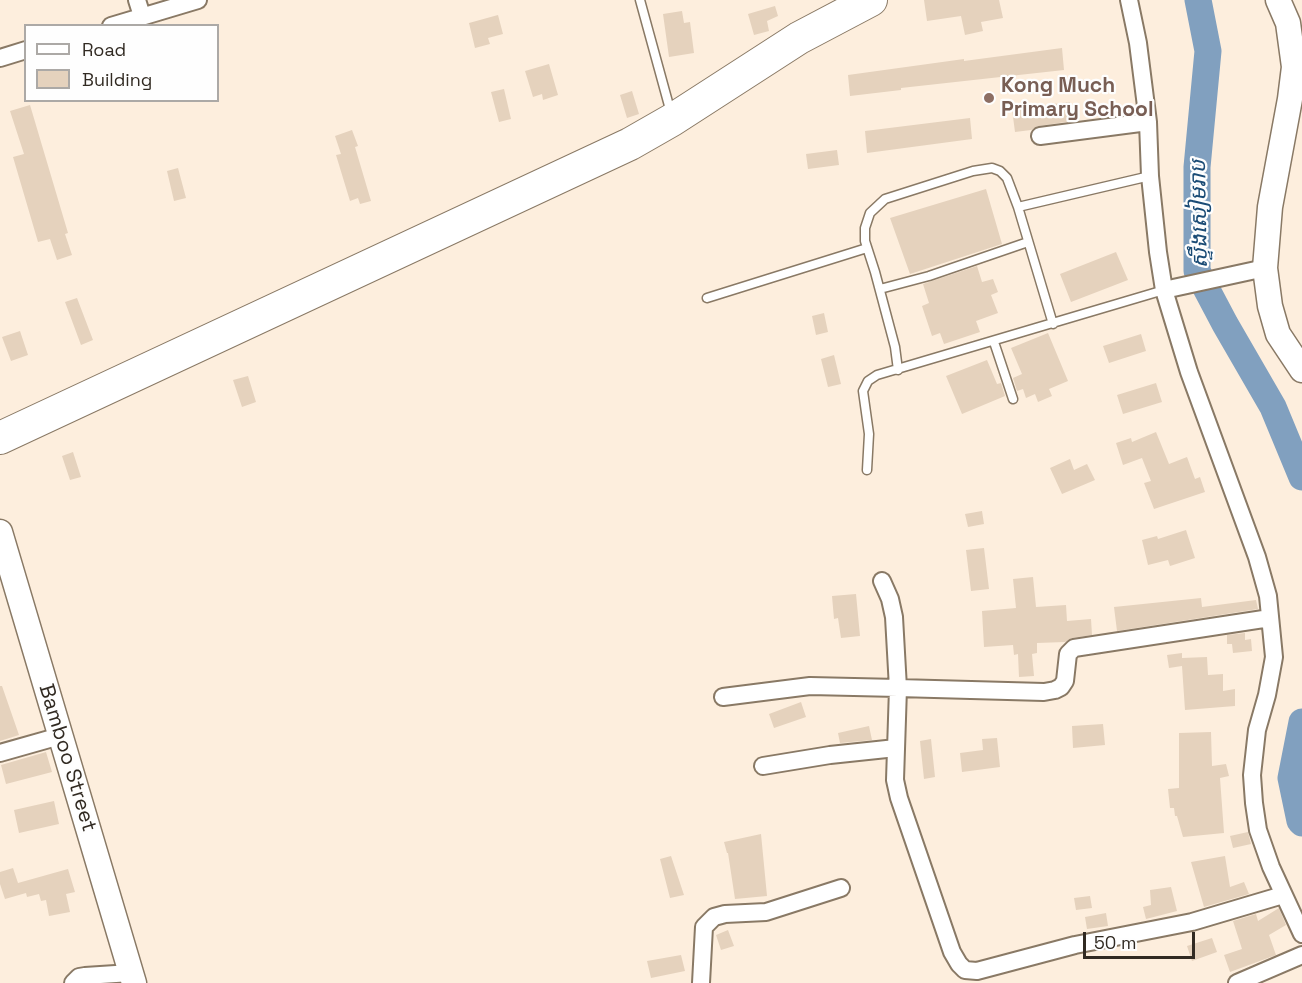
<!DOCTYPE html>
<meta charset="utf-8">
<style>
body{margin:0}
#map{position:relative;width:1302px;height:983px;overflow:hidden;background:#fdeedd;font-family:"Space Grotesk",sans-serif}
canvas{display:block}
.legend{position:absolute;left:24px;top:24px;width:195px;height:78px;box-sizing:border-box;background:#fefefe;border:2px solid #aca9a6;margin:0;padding:8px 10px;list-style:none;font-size:18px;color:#312a22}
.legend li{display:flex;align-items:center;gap:12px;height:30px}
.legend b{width:30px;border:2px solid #aca9a6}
.scale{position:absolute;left:1083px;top:932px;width:112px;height:27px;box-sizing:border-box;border:3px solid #312a22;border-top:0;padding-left:8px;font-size:18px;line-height:21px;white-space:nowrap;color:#312a22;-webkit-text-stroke:4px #fefefe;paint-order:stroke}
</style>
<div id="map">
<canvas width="1302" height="983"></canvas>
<ul class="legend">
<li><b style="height:8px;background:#fff"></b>Road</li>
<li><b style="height:16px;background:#e5d2bd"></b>Building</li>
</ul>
<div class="scale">50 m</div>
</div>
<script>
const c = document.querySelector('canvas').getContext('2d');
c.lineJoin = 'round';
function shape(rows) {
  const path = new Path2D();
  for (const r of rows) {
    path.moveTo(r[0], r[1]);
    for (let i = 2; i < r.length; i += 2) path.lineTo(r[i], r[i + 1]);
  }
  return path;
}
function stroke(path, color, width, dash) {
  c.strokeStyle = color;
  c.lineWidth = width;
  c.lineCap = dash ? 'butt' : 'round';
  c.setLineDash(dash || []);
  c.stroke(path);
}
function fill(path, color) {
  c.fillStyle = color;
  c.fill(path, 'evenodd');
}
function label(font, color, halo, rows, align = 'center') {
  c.font = font + ' "Space Grotesk","Noto Sans Khmer",sans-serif';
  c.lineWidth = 4.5;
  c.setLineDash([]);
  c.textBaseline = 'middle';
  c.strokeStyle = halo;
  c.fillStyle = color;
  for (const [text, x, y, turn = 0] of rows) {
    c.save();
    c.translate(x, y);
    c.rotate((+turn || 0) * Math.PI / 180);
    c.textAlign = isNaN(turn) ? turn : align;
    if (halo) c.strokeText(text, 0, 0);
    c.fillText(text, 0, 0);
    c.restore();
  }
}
const river = shape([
 [1198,0,1208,51,1197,167,1197,271,1225,324,1273,407,1302,477],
 [1302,722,1291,778,1300,821,1302,823]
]);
const building = shape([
 [924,0,999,0,1003,18,981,22,983,31,965,35,961,16,927,21],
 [775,6,778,16,767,21,769,31,754,35,748,14],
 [682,11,684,23,690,22,694,53,669,57,663,14],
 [498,15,503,34,488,38,490,44,475,48,469,23],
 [1062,48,1064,70,901,88,901,90,850,96,848,75,964,59,964,61],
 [549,64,558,95,543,100,542,94,533,97,525,71],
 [504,89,511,119,499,122,491,92],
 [632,91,639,114,627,118,620,95],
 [1070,102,1072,121,1039,126,1031,130,1015,132,1012,109],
 [30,105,68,233,65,234,72,255,57,260,50,239,38,242,13,157,24,154,10,111],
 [970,118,972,139,867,153,865,131],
 [352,130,358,146,355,147,371,201,360,204,358,198,350,201,336,155,341,154,335,136],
 [837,150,839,165,808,169,806,154],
 [178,168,186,198,174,201,167,171],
 [986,189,1002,244,910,274,890,218],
 [1116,252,1128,280,1071,302,1060,274],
 [977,266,982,282,993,279,998,292,991,295,998,313,976,321,980,332,944,344,940,333,932,336,922,306,929,303,923,284],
 [77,298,93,340,81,345,65,302],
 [824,313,828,332,816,335,812,316],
 [20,331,28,355,11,361,2,337],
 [1048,333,1068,381,1049,389,1052,396,1038,402,1035,394,1026,398,1023,389,1017,391,1013,378,1022,374,1011,348],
 [1141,334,1146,351,1109,363,1103,346],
 [834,355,841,384,828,387,821,359],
 [987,360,997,384,1001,383,1005,396,962,414,946,376],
 [248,376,256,402,242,407,233,380],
 [1156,383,1162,402,1123,414,1117,395],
 [1156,432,1169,464,1187,457,1195,479,1200,477,1205,492,1154,509,1144,483,1151,481,1142,458,1123,465,1116,443,1131,438,1132,442],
 [73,452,81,477,70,480,62,456],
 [1070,459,1074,470,1087,464,1095,480,1062,494,1050,468],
 [982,511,984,524,968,527,965,514],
 [1186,530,1195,558,1170,566,1168,560,1148,565,1142,540,1157,536,1158,539],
 [984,548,989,589,971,591,966,550],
 [1033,577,1036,607,1066,605,1067,621,1091,619,1092,635,1072,638,1065,642,1037,643,1037,653,1032,654,1034,676,1019,677,1018,654,1014,655,1013,645,984,647,982,611,1016,608,1013,579],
 [856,594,860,636,841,638,838,618,834,619,832,596],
 [1201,598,1202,607,1256,600,1258,609,1117,631,1114,607],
 [1245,633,1245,640,1251,639,1252,651,1233,653,1232,644,1227,644,1227,635],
 [1182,653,1182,658,1207,657,1208,675,1223,674,1223,691,1235,689,1235,706,1185,710,1182,666,1169,668,1167,655],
 [0,686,2,686,19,735,0,741],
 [801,702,806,717,774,728,769,714],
 [1103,724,1105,745,1073,748,1072,726],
 [869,726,872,740,840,743,838,733],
 [1211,732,1212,766,1226,764,1229,776,1220,778,1224,833,1183,837,1177,816,1175,816,1174,808,1170,808,1168,789,1179,788,1179,733],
 [997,738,1000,767,962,772,960,753,983,750,982,739],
 [931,739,935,777,924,779,920,741],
 [46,752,52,772,6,784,1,765],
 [54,801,59,824,19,833,14,810],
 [1248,832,1251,844,1233,848,1230,836],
 [761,834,767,896,735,899,728,853,727,853,724,842],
 [671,856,684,895,670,898,660,859],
 [1225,856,1230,887,1244,882,1249,894,1204,907,1191,862],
 [13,868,18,883,68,869,75,892,66,894,70,912,49,916,46,900,41,901,39,894,27,897,26,893,5,899,0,884,0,872],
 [1171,887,1177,911,1146,919,1143,907,1151,905,1150,890],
 [1090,896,1092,908,1076,910,1074,898],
 [1279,908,1286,925,1269,935,1276,955,1230,972,1224,955,1242,949,1233,921,1256,914,1258,921],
 [1106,913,1108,926,1087,929,1085,917],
 [728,930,734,946,721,950,716,935],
 [1212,938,1217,952,1192,961,1187,946],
 [681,955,685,971,651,978,647,961]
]);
const lane = shape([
 [640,0,671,113],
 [1018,207,1150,176],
 [880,289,929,276,1028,242],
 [707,298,867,248],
 [994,342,1013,399],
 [898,370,895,347,875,272,865,241,865,228,870,213,885,199,973,171,992,168,1000,171,1007,178,1018,207,1053,324],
 [867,470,869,434,863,391,868,381,877,375,1164,290]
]);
const street = shape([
 [137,0,142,16],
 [1129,0,1138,43,1148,122,1150,176,1158,252,1164,290,1189,372,1257,557,1268,596,1274,657,1267,695,1257,730,1252,775,1254,803,1258,830,1271,867,1302,934],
 [111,26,198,0],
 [0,58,26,50],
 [1040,136,1148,122],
 [1164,290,1265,268],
 [1270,618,1074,648,1068,654,1065,681,1061,687,1055,690,1044,692,898,688,895,780,899,798,952,952,959,964,965,970,977,971,1075,945,1192,922,1283,895],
 [723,697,810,686,898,688,894,617,890,599,882,581],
 [0,753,60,736],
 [763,766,830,755,896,748],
 [73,983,79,977,85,976,131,973],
 [701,983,704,927,714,917,725,914,766,912,841,888],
 [1237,983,1302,955]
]);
const secondary = shape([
 [1278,0,1288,23,1294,67,1290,99,1270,207,1265,268,1270,306,1278,334,1302,370],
 [0,532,134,983]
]);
const highway = shape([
 [0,438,630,144,672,120,799,38,871,0]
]);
const markers = [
 [989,98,6,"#8d6e63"]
];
const educationNames = [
 ["Kong Much",1001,86],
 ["Primary School",1001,110]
];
const streetNames = [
 ["Bamboo Street",67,758,73]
];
const waterNames = [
 ["ស្ទឹងសៀមរាប",1200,214,-91]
];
stroke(river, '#81a0bf', 27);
fill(building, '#e5d2bd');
stroke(lane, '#897965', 11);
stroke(street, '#897965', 20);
stroke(secondary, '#897965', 27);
stroke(highway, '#897965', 34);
stroke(lane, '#fff', 8);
stroke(street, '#fff', 16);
stroke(secondary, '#fff', 24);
stroke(highway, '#fff', 32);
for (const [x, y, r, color] of markers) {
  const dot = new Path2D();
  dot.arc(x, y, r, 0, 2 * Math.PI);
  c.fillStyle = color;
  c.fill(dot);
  stroke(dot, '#fefefe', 2);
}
label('bold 21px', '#785e54', '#fefefe', educationNames, 'left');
label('21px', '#312a22', '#fefefe', streetNames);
label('italic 22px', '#1a4b75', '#fefefe', waterNames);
</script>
